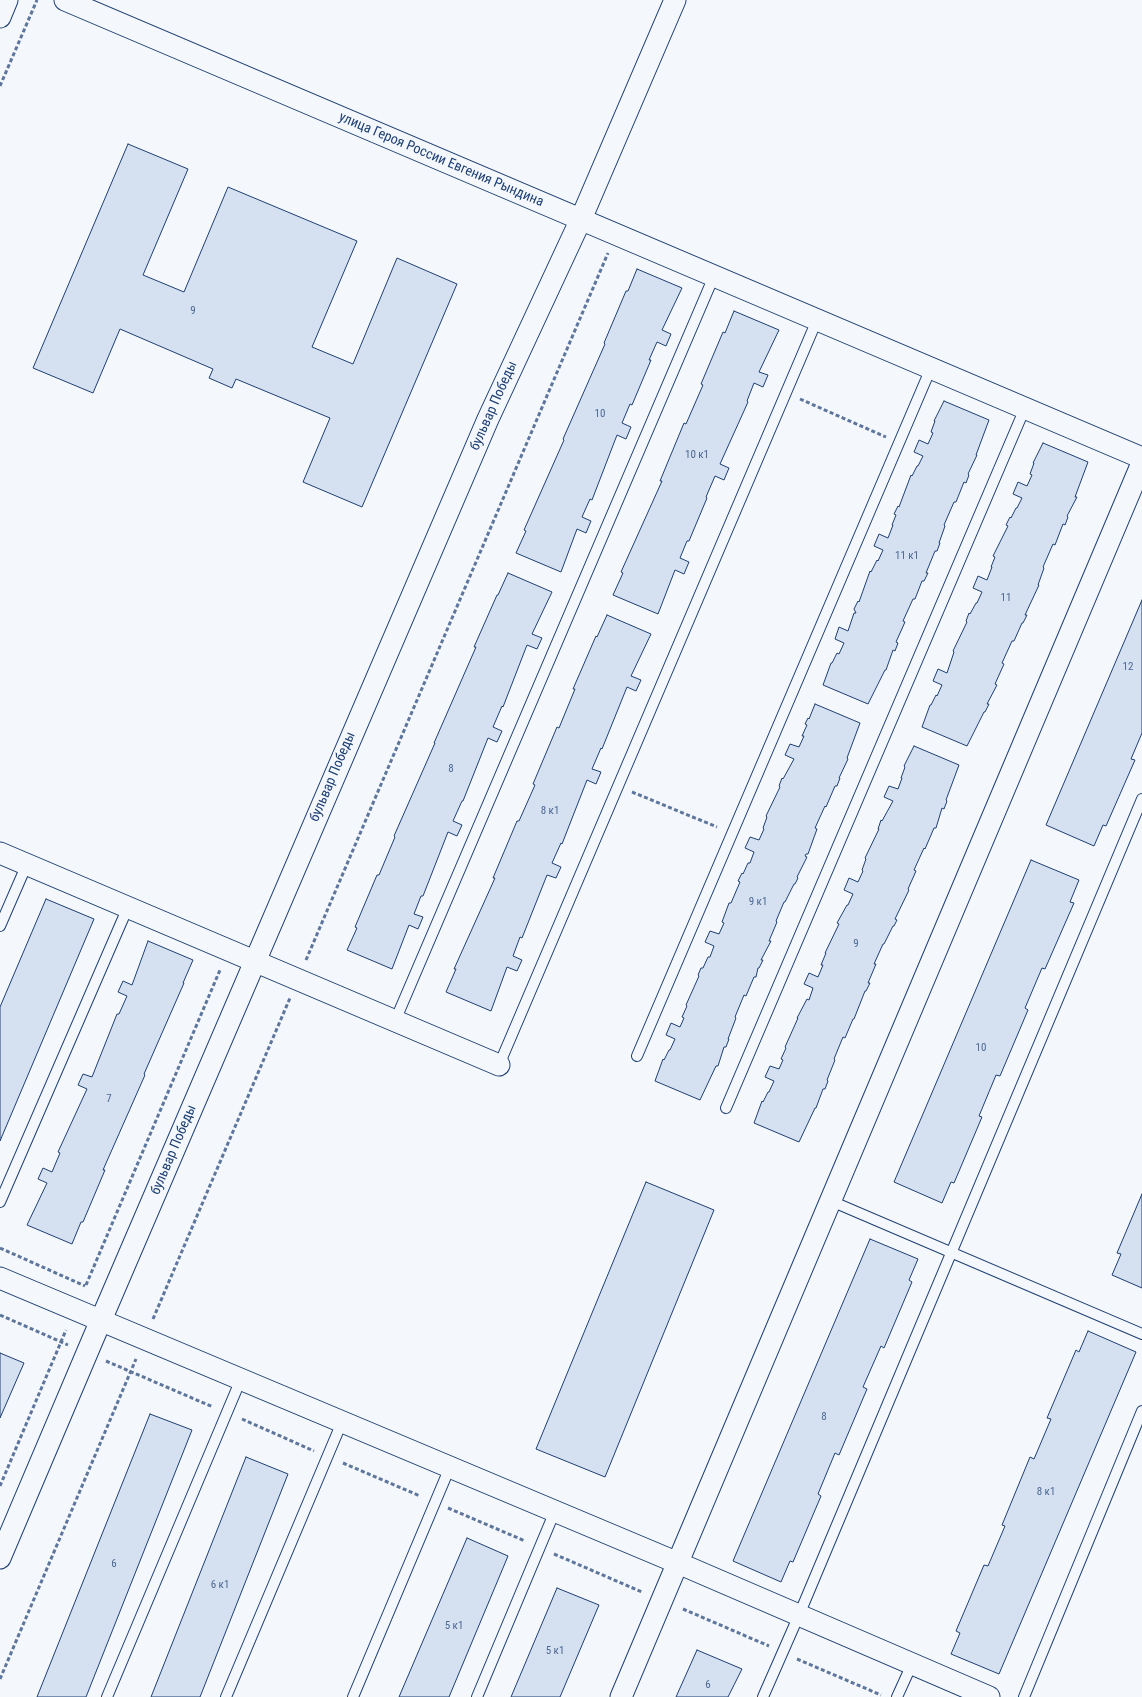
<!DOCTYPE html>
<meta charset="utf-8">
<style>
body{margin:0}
canvas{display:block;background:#f4f7fb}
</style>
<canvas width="1142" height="1697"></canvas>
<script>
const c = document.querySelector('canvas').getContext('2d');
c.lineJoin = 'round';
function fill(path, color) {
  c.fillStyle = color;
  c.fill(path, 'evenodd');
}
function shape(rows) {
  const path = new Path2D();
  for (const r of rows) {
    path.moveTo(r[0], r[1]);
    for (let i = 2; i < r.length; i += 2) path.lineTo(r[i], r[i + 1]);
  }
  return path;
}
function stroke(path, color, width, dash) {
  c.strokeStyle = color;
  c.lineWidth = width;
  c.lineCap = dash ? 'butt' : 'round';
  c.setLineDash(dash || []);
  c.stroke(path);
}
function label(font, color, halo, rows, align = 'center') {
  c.font = font + ' "Roboto Condensed",sans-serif';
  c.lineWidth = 4;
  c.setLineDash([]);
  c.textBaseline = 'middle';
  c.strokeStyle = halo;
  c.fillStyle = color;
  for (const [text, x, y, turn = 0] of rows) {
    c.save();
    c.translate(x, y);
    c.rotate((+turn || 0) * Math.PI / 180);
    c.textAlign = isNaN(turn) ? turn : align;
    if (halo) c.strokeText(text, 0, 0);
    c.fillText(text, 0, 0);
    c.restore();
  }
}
const building = shape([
 [128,144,188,169,143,275,184,292,228,187,357,241,312,347,353,364,397,258,457,284,362,507,303,482,330,418,236,379,232,388,209,378,213,369,120,329,93,393,33,368,128,144],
 [637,269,682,288,662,330,671,334,666,346,657,342,649,360,651,360,632,405,630,404,622,423,631,427,626,439,617,435,592,500,590,499,582,517,591,521,586,533,577,529,561,572,516,553,526,531,524,530,564,440,563,439,605,344,604,343,626,291,628,291,637,269],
 [734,311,779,330,759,372,768,375,763,387,754,383,747,401,748,402,720,464,729,468,724,480,715,476,706,497,707,498,689,541,687,541,680,558,689,562,684,574,675,570,658,614,613,595,623,573,621,572,662,481,660,481,684,423,686,424,703,385,701,384,723,332,725,333,734,311],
 [944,401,989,420,976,455,977,455,968,474,969,475,966,483,964,482,956,502,954,502,944,525,945,526,939,543,940,543,937,551,935,551,926,573,928,573,924,581,922,581,915,599,913,599,903,621,905,622,896,642,898,643,895,651,893,650,886,670,885,670,868,704,823,685,831,663,832,663,837,653,839,654,844,643,835,639,839,627,848,631,854,613,856,613,854,609,858,601,859,602,870,571,871,572,877,560,878,561,883,550,874,546,879,534,888,538,893,525,892,525,896,515,894,514,898,506,899,507,911,475,912,476,917,466,918,466,923,456,914,452,919,440,928,444,933,433,931,432,935,421,934,421,944,401],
 [1043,443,1088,462,1075,497,1077,497,1067,516,1068,517,1065,525,1063,524,1055,545,1053,544,1043,567,1044,568,1038,585,1039,585,1025,615,1027,615,1023,623,1022,623,1014,641,1012,641,1002,663,1004,664,995,684,997,685,987,704,989,704,985,712,984,712,967,746,922,727,930,705,931,705,936,695,937,696,942,685,933,681,938,669,947,673,954,652,953,651,967,622,966,621,969,613,970,614,976,603,977,603,982,592,973,588,978,576,987,580,992,567,991,567,995,557,993,556,1008,526,1006,525,1010,517,1011,518,1016,508,1017,508,1022,498,1013,494,1018,482,1027,486,1032,475,1030,474,1034,463,1033,463,1043,443],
 [508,573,552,592,532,634,542,638,537,649,527,645,503,707,502,706,493,727,502,731,497,742,488,738,463,801,462,801,453,821,462,825,457,836,448,832,423,896,421,896,414,914,423,917,418,929,409,925,392,969,347,950,357,928,355,927,377,875,379,875,395,837,394,836,435,743,434,743,476,647,474,647,497,595,498,595,508,573],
 [1142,600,1142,733,1131,759,1135,760,1106,826,1103,825,1094,846,1046,825,1142,600],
 [607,615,651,634,631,676,641,680,636,691,627,687,602,749,601,748,592,769,601,772,596,784,587,780,562,844,561,843,552,863,561,867,556,878,547,875,522,938,520,937,513,956,522,960,517,971,507,967,491,1011,446,992,456,969,454,969,495,878,493,878,517,821,519,821,535,785,533,784,557,727,559,728,575,689,573,689,596,636,597,637,607,615],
 [815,704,860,723,847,758,848,759,839,778,840,778,837,786,835,786,826,807,825,806,815,828,817,829,808,854,806,854,805,856,807,857,797,877,798,878,795,884,794,884,785,902,784,902,776,921,777,922,769,941,771,941,761,960,763,960,759,968,758,968,756,977,754,977,746,996,744,995,735,1017,736,1018,728,1039,729,1039,726,1047,724,1047,718,1066,716,1066,700,1100,655,1081,663,1059,664,1060,669,1050,670,1050,675,1039,666,1035,671,1023,680,1027,684,1018,682,1017,687,1006,686,1005,699,976,698,975,701,968,703,968,708,957,710,957,714,946,705,942,710,931,719,934,724,923,722,922,729,903,731,903,740,882,738,881,742,873,743,874,748,863,750,863,754,852,745,848,750,837,759,840,764,829,763,828,767,817,766,816,780,787,779,786,782,778,783,779,794,759,785,755,790,744,799,747,804,736,802,736,807,725,805,724,808,718,809,719,815,704],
 [914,746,959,765,946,800,947,801,944,809,942,808,936,828,934,828,925,849,924,848,914,870,916,871,908,889,909,890,895,919,897,920,894,926,893,926,884,944,883,944,874,964,876,964,868,983,870,983,866,991,865,991,854,1019,853,1019,845,1038,843,1037,834,1059,835,1060,827,1080,828,1081,825,1089,823,1089,816,1108,815,1108,799,1142,754,1123,762,1101,763,1102,768,1092,769,1092,774,1081,765,1077,770,1066,779,1069,783,1060,781,1059,786,1048,785,1047,798,1018,797,1018,807,999,809,1000,813,988,804,984,809,973,818,977,823,965,821,965,826,953,825,953,839,924,837,923,847,905,848,905,853,894,844,890,849,878,858,882,863,871,862,870,866,859,865,858,879,829,878,829,881,820,882,821,893,801,884,797,889,786,898,789,902,778,901,778,905,767,904,766,914,746],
 [1031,860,1079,880,1070,902,1074,903,1045,969,1042,968,1025,1008,1028,1010,1000,1076,996,1075,979,1116,982,1117,954,1183,951,1182,942,1203,894,1182,1031,860],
 [46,899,94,919,0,1141,0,1007,46,899],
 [148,941,193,960,183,983,184,983,144,1074,145,1075,103,1170,105,1170,83,1222,81,1222,72,1244,27,1225,47,1183,38,1179,43,1168,52,1172,60,1153,58,1152,87,1089,78,1085,83,1074,92,1077,117,1014,119,1014,127,996,118,992,123,981,132,985,148,941],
 [646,1182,714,1210,605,1477,536,1449,646,1182],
 [1142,1194,1142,1288,1112,1275,1121,1254,1117,1253,1142,1194],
 [870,1239,918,1259,909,1280,912,1282,884,1348,881,1346,863,1387,867,1389,839,1455,835,1453,818,1494,821,1496,793,1562,790,1561,781,1582,733,1561,870,1239],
 [1088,1331,1136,1352,999,1674,951,1654,960,1633,956,1631,984,1565,988,1566,1005,1526,1002,1525,1030,1457,1034,1459,1051,1419,1047,1418,1076,1350,1079,1352,1088,1331],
 [0,1353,24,1363,0,1418,0,1353],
 [150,1414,192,1430,86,1697,37,1697,150,1414],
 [246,1457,288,1474,200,1697,151,1697,246,1457],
 [467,1538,508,1556,449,1697,399,1697,467,1538],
 [557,1588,599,1605,560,1697,511,1697,557,1588],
 [697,1650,742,1669,728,1697,676,1697,697,1650]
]);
const path = shape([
 [0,86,37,0],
 [800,399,886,437],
 [632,792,717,827],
 [306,960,608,253],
 [0,1248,85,1286],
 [86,1285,220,970],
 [0,1315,68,1345],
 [153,1319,290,998],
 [106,1361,213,1407],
 [242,1419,314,1451],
 [343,1463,420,1496],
 [0,1486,66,1330],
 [448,1508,525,1541],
 [554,1554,642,1592],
 [683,1609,769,1646],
 [797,1659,881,1695],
 [0,1679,136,1359]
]);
const lane = shape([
 [0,926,27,864],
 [395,1021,714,276],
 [637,1056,931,368],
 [499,1065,817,320],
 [726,1108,1025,408],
 [831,1201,1142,1334],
 [0,1202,128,907],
 [107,1697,241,1379],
 [226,1697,342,1422],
 [353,1697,450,1467],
 [477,1697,555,1511],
 [763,1697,799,1615,1142,799],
 [897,1697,912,1664],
 [1024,1697,1142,1411]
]);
const street = shape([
 [65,0,1142,458],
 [0,17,7,0],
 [0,853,499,1065],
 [0,1278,678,1563,989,1697],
 [0,1558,101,1320,488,419,581,219,675,0],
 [621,1697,1142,463]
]);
const numberNames = [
 ["9",193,311],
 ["10",600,414],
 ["10 к1",697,455],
 ["11 к1",907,556],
 ["11",1006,598],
 ["12",1128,667],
 ["8",451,769],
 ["8 к1",550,811],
 ["9 к1",758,902],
 ["9",856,944],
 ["10",981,1048],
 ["7",109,1099],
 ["8",824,1417],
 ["8 к1",1046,1492],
 ["6",114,1564],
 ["6 к1",220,1585],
 ["5 к1",454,1626],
 ["5 к1",555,1651],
 ["6",708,1685]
];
const streetNames = [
 ["улица Героя России Евгения Рындина",441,160,23],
 ["бульвар Победы",494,406,-66],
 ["бульвар Победы",333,777,-67],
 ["бульвар Победы",174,1150,-67]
];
fill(building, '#d5e0f0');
stroke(building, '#1d3f73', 1);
stroke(lane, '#1d3f73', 12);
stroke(street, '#1d3f73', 23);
stroke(path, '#5e769c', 3, [4, 2.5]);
stroke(lane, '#f4f7fb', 10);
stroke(street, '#f4f7fb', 21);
label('11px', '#4b6792', null, numberNames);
label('14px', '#1d3f73', '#f4f7fb', streetNames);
</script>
